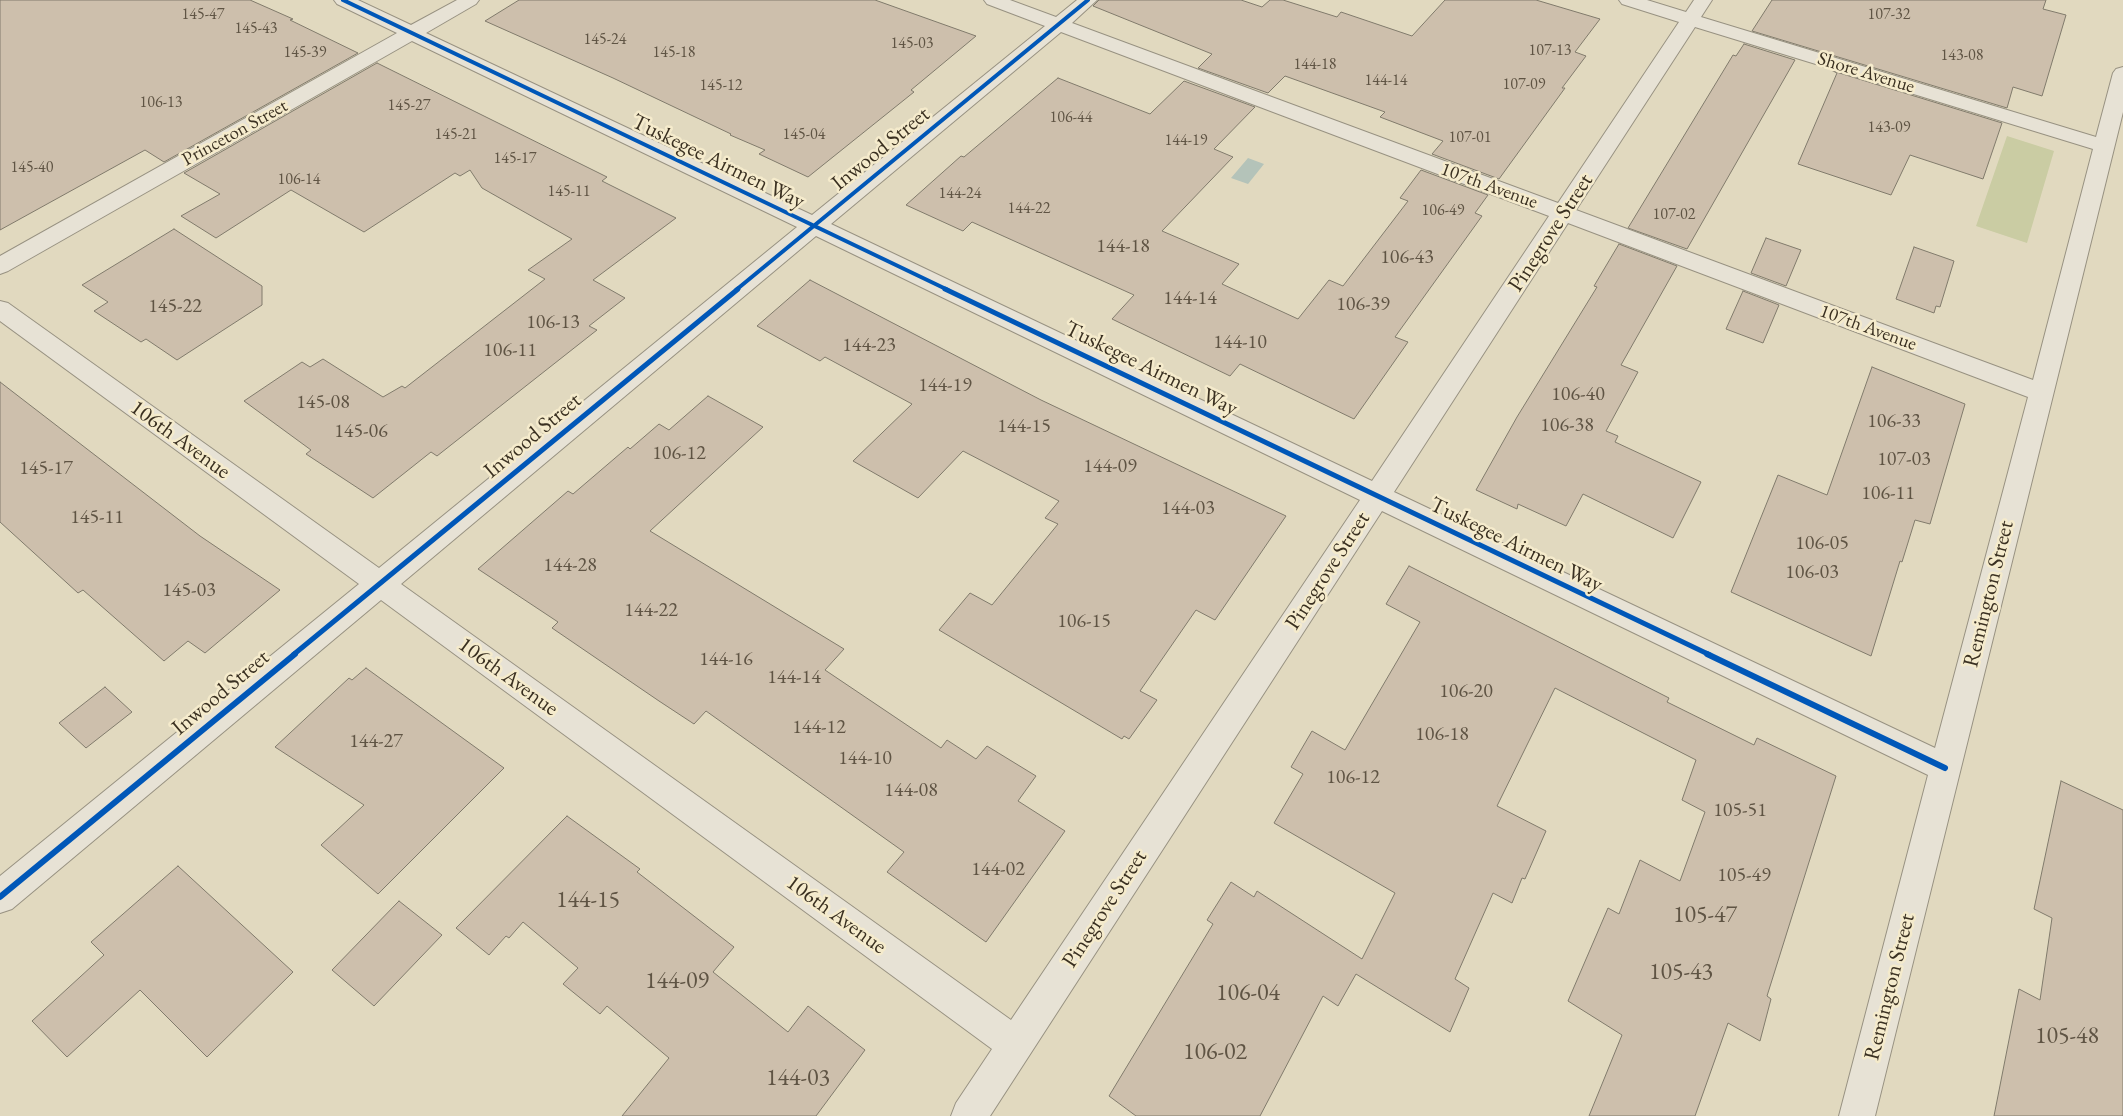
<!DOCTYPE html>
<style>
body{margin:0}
canvas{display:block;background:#e1d9bf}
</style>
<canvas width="2123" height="1116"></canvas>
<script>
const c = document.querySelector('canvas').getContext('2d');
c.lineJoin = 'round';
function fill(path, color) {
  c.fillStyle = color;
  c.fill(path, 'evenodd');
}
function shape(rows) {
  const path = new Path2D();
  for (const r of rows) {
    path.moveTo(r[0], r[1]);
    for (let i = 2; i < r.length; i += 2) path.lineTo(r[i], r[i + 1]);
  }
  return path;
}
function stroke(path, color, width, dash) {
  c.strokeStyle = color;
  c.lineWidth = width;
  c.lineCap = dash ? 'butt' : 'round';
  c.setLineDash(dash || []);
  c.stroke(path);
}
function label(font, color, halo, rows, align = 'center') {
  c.font = font + ' "EB Garamond",serif';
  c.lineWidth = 5;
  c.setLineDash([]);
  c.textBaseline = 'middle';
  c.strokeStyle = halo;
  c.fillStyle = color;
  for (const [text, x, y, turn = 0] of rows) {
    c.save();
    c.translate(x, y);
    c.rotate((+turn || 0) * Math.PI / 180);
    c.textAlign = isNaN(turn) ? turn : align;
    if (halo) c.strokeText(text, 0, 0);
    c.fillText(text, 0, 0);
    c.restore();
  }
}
const green = shape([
 [2007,136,2054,151,2027,243,1976,226]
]);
const water = shape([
 [1248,158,1264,164,1248,184,1231,178]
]);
const building = shape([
 [0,0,250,0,293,19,290,20,358,53,164,162,145,150,0,230,0,0],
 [519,0,875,0,976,36,911,90,914,92,808,177,759,154,765,150,730,135,731,134,613,78,485,21,519,0],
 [1099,0,1241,0,1262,7,1270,0,1283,0,1337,17,1341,12,1412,36,1445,0,1536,0,1600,19,1575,52,1586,56,1562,88,1565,88,1499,179,1432,154,1443,141,1380,117,1385,112,1285,76,1268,93,1198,68,1212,54,1093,6,1099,0],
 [1772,0,2046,0,2043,9,2066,15,2042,96,2013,87,2007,108,1752,31,1772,0],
 [1744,44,1795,60,1687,249,1628,228,1733,55,1736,56,1744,44],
 [377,63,607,177,602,181,676,218,593,280,625,298,589,326,597,330,437,456,431,452,373,498,306,454,311,450,244,401,302,362,310,367,323,359,383,397,402,386,405,388,545,279,528,270,572,239,482,188,470,170,460,176,455,173,364,232,291,190,216,238,181,216,220,194,184,173,377,63],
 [1833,71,2002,123,1983,179,1910,155,1891,195,1798,164,1837,73,1833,71],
 [1058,78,1150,114,1184,81,1255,107,1214,149,1233,157,1162,231,1239,264,1222,284,1298,319,1329,280,1343,286,1408,201,1400,198,1421,170,1488,195,1475,213,1482,216,1395,337,1408,342,1354,419,1240,364,1230,376,1112,319,1134,295,972,222,963,231,906,205,961,156,964,157,1058,78],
 [174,229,262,286,262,305,177,360,146,339,141,342,94,311,108,302,82,285,174,229],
 [1766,238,1801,250,1786,286,1751,273,1766,238],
 [1619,244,1677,266,1621,365,1638,372,1606,431,1618,436,1615,442,1701,482,1673,538,1583,494,1566,526,1518,504,1517,509,1476,490,1517,417,1597,287,1594,286,1619,244],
 [1914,247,1954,261,1940,307,1936,306,1934,313,1896,299,1914,247],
 [810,280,1041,400,1286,516,1215,620,1196,610,1140,691,1157,700,1129,739,1124,736,1122,739,939,630,970,593,992,605,1058,524,1045,518,1059,501,963,451,918,498,853,461,912,404,825,357,820,361,757,326,810,280],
 [1743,291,1779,305,1763,343,1726,329,1743,291],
 [1872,367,1965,404,1930,524,1915,520,1902,562,1900,561,1871,656,1731,592,1778,475,1827,495,1872,367],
 [0,382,200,536,280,590,205,653,188,641,164,661,83,590,78,593,0,522,0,382],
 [708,396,763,427,650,531,844,649,825,670,941,748,947,740,976,759,987,746,1036,776,1018,801,1065,831,986,942,887,872,904,852,706,711,694,724,659,701,552,628,558,622,478,569,568,491,573,494,628,447,630,449,659,424,669,430,708,396],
 [1409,566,1669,698,1667,702,1754,745,1757,738,1836,776,1767,996,1771,999,1760,1041,1728,1023,1695,1116,1589,1116,1622,1035,1568,1001,1608,908,1619,914,1640,860,1680,881,1705,812,1682,800,1696,760,1555,688,1497,806,1546,831,1525,879,1522,878,1512,903,1493,893,1455,979,1469,988,1450,1032,1356,974,1338,1006,1323,996,1260,1116,1136,1116,1109,1096,1213,924,1207,920,1231,882,1254,897,1257,891,1362,959,1395,893,1274,823,1303,774,1291,767,1312,731,1345,750,1420,622,1386,604,1409,566],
 [366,668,504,768,378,894,321,845,364,805,275,747,349,678,352,680,366,668],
 [105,687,132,712,86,748,59,723,105,687],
 [2061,781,2123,810,2123,1116,1994,1116,2019,989,2040,1000,2052,918,2034,909,2061,781],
 [567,816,640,869,637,872,734,947,713,972,788,1032,808,1006,865,1050,816,1116,622,1116,669,1058,607,1006,600,1014,563,984,578,968,523,922,509,938,506,936,489,955,456,928,567,816],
 [178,866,293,972,207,1057,140,990,67,1057,32,1021,104,955,91,942,178,866],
 [399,901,442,935,374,1006,332,970,399,901]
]);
const minor = shape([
 [334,0,358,0,411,25,457,0,479,0,476,4,426,33,812,215,1045,26,987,4,984,0,1010,0,1056,17,1077,0,1097,0,1072,23,1558,203,1679,22,1622,4,1619,0,1647,0,1686,12,1694,0,1712,0,1701,17,2096,137,2113,73,2116,69,2123,67,2123,112,1875,1116,1839,1116,1928,775,1382,511,990,1116,951,1116,956,1103,992,1049,381,600,12,909,0,913,0,876,359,584,0,321,0,301,8,303,379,568,797,227,412,41,8,271,0,274,0,256,397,33,337,4,334,0],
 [1695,27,2093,149,2033,380,1576,210,1695,27],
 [1061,32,1549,216,1372,481,831,224,1061,32],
 [1568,223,2028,397,1935,748,1394,492,1568,223],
 [816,236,1360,500,1011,1020,401,584,816,236]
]);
const cyclewayFar2 = shape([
 [343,0,948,290],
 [736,290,1088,0]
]);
const cyclewayFar1 = shape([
 [945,289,1710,655],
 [293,655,738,289]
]);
const cycleway = shape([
 [1707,654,1945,768],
 [0,897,295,654]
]);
const farNumbernames = [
 ["145-47",203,15],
 ["107-32",1889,15],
 ["145-43",256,29],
 ["145-24",605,40],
 ["145-03",912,44],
 ["107-13",1550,51],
 ["145-39",305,53],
 ["145-18",674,53],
 ["143-08",1962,56],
 ["144-18",1315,65],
 ["144-14",1386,81],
 ["107-09",1524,85],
 ["145-12",721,86],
 ["106-13",161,103],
 ["145-27",409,106],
 ["106-44",1071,118],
 ["143-09",1889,128],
 ["145-21",456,135],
 ["145-04",804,135],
 ["107-01",1470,138],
 ["144-19",1186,141],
 ["145-17",515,159],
 ["145-40",32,168],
 ["106-14",299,180],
 ["145-11",569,192],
 ["144-24",960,194],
 ["144-22",1029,209],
 ["106-49",1443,211],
 ["107-02",1674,215]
];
const farStreetnames = [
 ["Shore Avenue",1866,73,17],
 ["Princeton Street",235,133,-29],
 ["107th Avenue",1489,186,20],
 ["107th Avenue",1868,328,20]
];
const numberNames = [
 ["144-18",1123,247],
 ["106-43",1407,258],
 ["144-14",1190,299],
 ["106-39",1363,305],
 ["145-22",175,307],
 ["106-13",553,323],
 ["144-10",1240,343],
 ["144-23",869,346],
 ["106-11",510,351],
 ["144-19",945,386],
 ["106-40",1578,395],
 ["145-08",323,403],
 ["106-33",1894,422],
 ["106-38",1567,426],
 ["144-15",1024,427],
 ["145-06",361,432],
 ["106-12",679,454],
 ["107-03",1904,460],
 ["144-09",1110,467],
 ["145-17",46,469],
 ["106-11",1888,494],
 ["144-03",1188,509],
 ["145-11",97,518],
 ["106-05",1822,544],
 ["144-28",570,566],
 ["106-03",1812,573],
 ["145-03",189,591],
 ["144-22",651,611],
 ["106-15",1084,622],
 ["144-16",726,660],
 ["144-14",794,678],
 ["106-20",1466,692],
 ["144-12",819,728],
 ["106-18",1442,735],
 ["144-27",376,742],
 ["144-10",865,759],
 ["106-12",1353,778],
 ["144-08",911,791],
 ["105-51",1740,811],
 ["144-02",998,870],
 ["105-49",1744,876]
];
const streetNames = [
 ["Inwood Street",881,149,-39],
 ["Tuskegee Airmen Way",718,162,26],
 ["Pinegrove Street",1551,233,-57],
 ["Tuskegee Airmen Way",1151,369,26],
 ["Inwood Street",533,436,-40],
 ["106th Avenue",180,440,36],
 ["Tuskegee Airmen Way",1516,545,26],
 ["Pinegrove Street",1328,571,-57],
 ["Remington Street",1989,594,-76],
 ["106th Avenue",508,677,36],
 ["Inwood Street",221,693,-40],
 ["Pinegrove Street",1105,909,-57],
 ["106th Avenue",836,915,36],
 ["Remington Street",1890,987,-76]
];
const nearNumbernames = [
 ["144-15",588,900],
 ["105-47",1705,915],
 ["105-43",1681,972],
 ["144-09",677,981],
 ["106-04",1248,993],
 ["105-48",2067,1036],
 ["106-02",1215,1052],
 ["144-03",798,1078]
];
fill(green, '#cacca3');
fill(water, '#b4c3b9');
fill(building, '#cdbfac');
stroke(building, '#817b6c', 1);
stroke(minor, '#989282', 2);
fill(minor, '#e7e2d5');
stroke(cyclewayFar2, '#0057b8', 4);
stroke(cyclewayFar1, '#0057b8', 5);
stroke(cycleway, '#0057b8', 6);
label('16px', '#5f5444', null, farNumbernames);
label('19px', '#3a3021', '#f5ebcc', farStreetnames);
label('20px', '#5f5444', null, numberNames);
label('22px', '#3a3021', '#f5ebcc', streetNames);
label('24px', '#5f5444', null, nearNumbernames);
</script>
